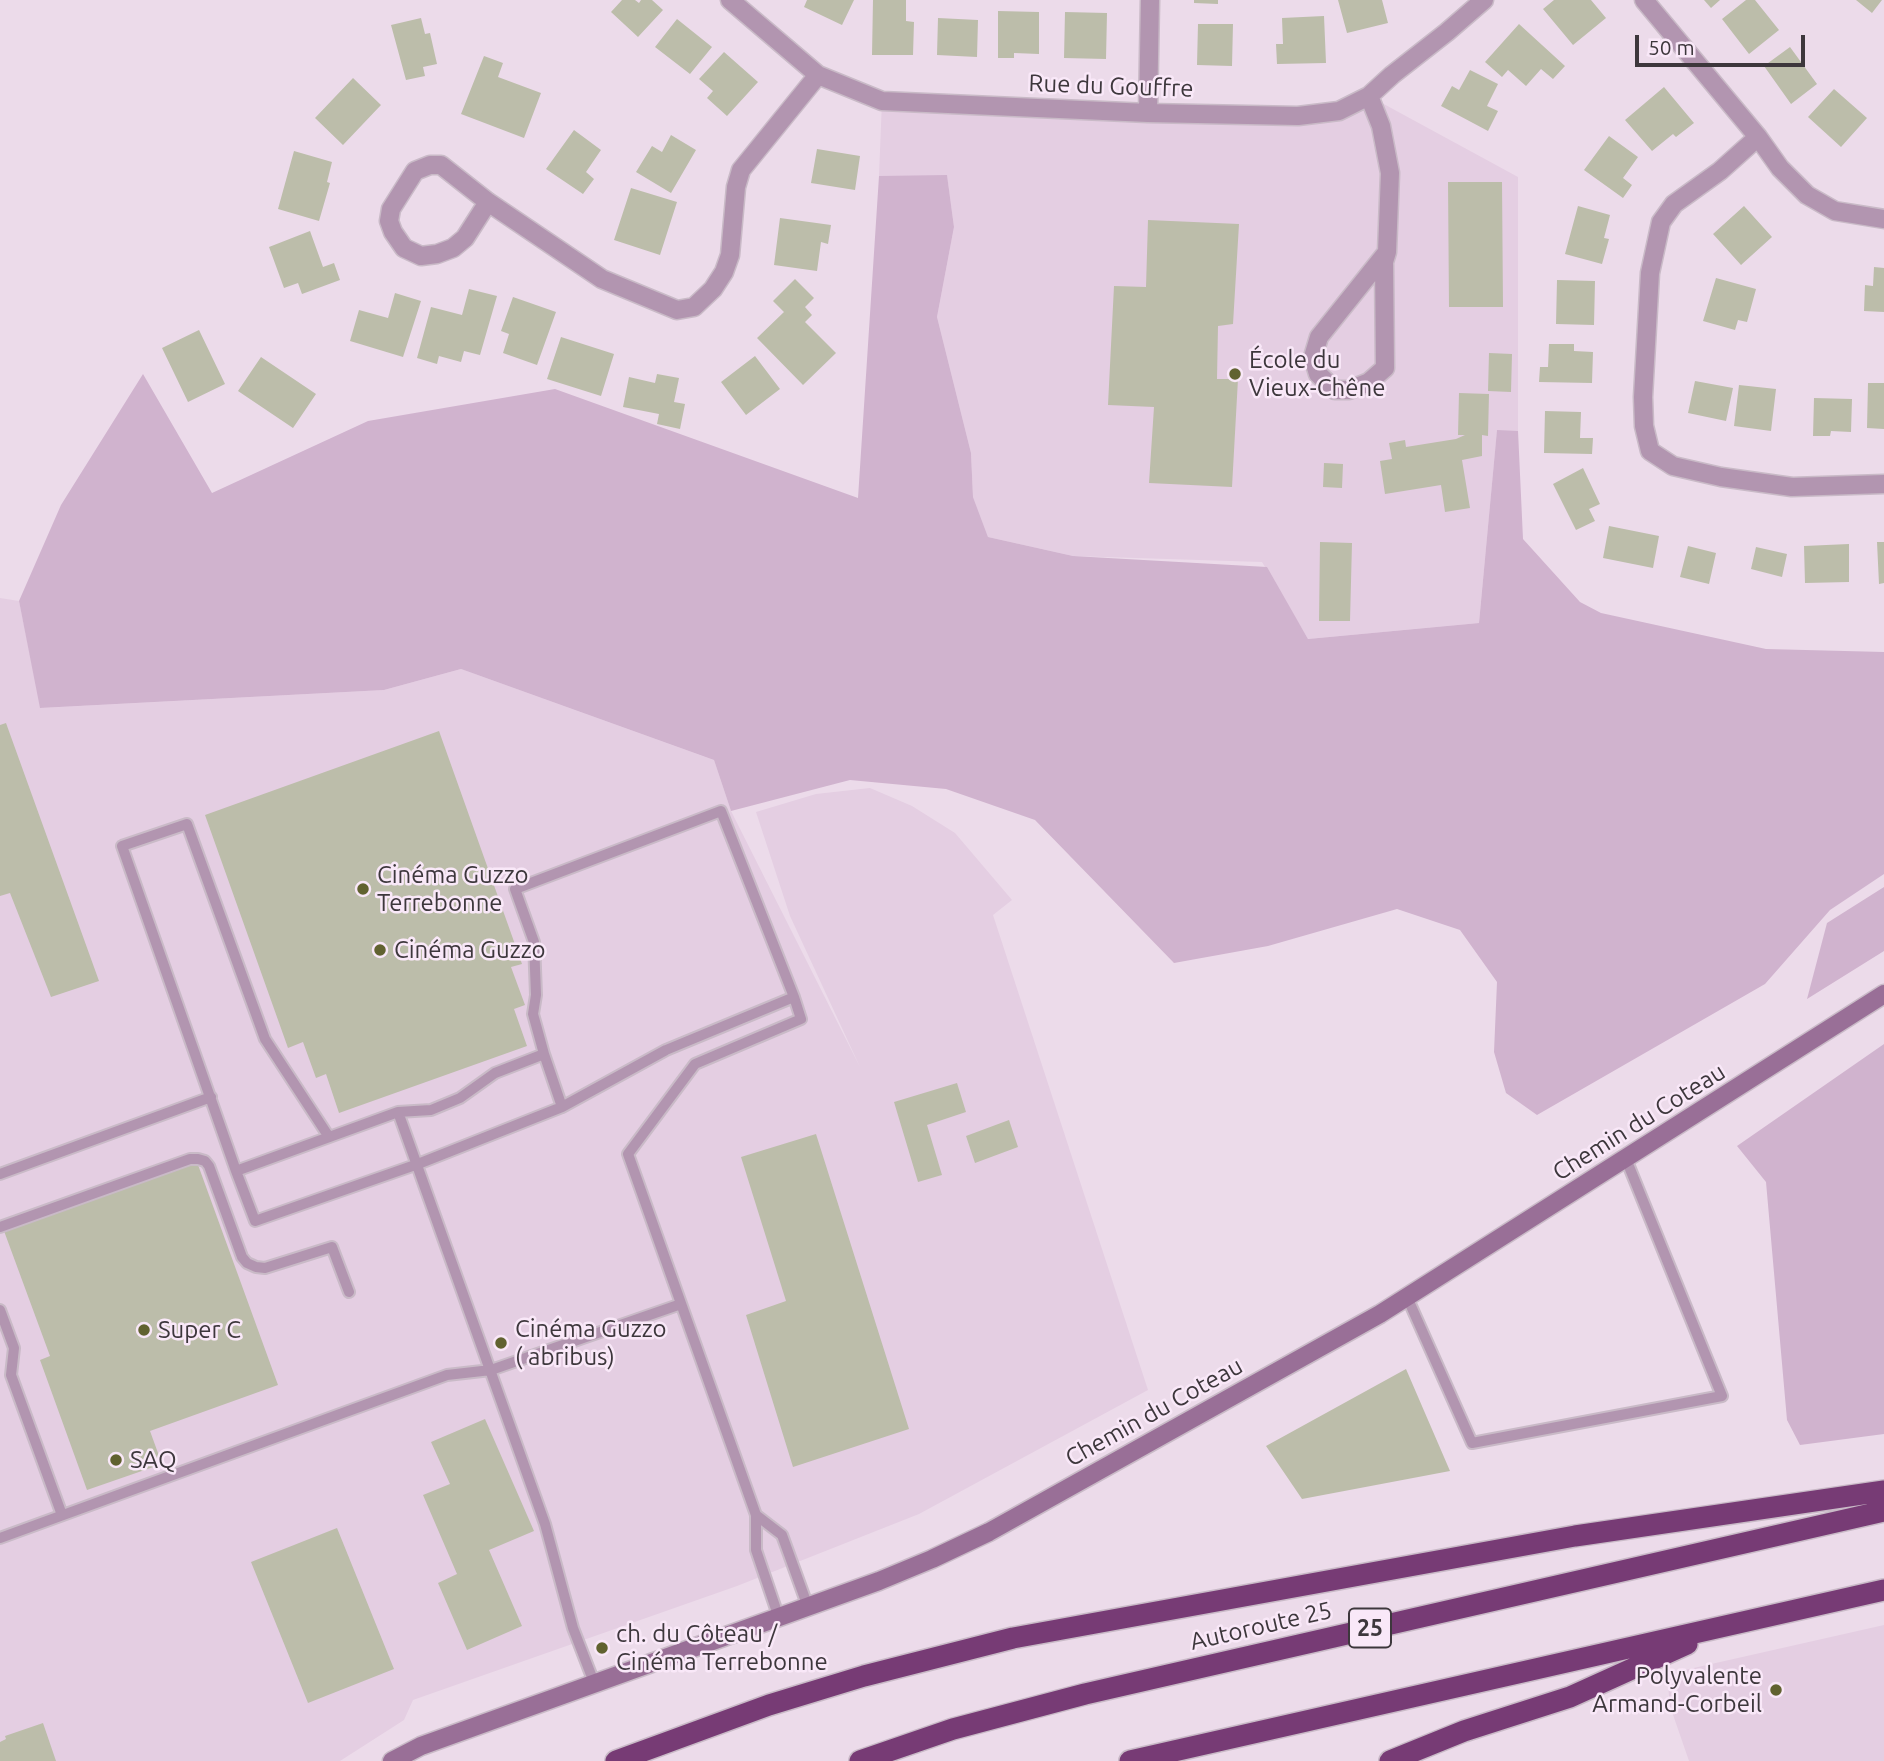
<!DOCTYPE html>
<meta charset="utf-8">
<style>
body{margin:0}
#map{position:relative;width:1884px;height:1761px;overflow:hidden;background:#ecdbea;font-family:Ubuntu,sans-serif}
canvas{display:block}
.scale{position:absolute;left:1635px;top:35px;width:170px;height:32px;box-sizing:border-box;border:4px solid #3d373c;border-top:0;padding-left:9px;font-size:21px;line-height:24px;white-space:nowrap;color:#3d373c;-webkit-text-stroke:5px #f9e8f8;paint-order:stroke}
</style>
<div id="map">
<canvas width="1884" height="1761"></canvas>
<div class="scale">50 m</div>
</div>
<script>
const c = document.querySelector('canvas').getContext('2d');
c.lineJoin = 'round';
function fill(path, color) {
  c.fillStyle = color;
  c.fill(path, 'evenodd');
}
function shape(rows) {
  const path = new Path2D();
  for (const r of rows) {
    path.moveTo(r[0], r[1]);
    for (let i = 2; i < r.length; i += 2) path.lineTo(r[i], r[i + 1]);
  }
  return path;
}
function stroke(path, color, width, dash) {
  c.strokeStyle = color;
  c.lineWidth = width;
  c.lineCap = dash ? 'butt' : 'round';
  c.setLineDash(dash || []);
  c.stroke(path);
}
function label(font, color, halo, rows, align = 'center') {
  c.font = font + ' Ubuntu,sans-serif';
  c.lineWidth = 5;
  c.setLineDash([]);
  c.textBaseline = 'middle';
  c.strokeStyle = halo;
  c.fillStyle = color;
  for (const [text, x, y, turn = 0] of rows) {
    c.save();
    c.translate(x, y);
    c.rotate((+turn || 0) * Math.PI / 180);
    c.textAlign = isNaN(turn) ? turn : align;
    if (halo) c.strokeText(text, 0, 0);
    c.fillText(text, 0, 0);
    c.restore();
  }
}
const built = shape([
 [1369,96,1518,177,1518,431,1497,431,1479,623,1308,639,1262,562,1073,556,988,537,973,497,971,453,937,317,954,227,947,176,879,176,882,101,1298,116],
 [0,598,19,601,41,708,384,690,461,669,714,760,731,811,860,1067,790,916,756,812,816,794,870,788,912,806,955,833,1012,900,993,915,1148,1390,919,1514,737,1586,413,1700,404,1720,340,1761,0,1761],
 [1884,1625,1884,1761,1689,1761,1670,1706,1667,1674]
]);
const green = shape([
 [947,175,954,227,937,317,971,453,973,497,988,537,1073,556,1267,567,1308,639,1479,623,1497,430,1518,431,1523,539,1580,602,1601,613,1766,649,1884,652,1884,874,1830,910,1765,984,1537,1115,1506,1093,1494,1052,1497,982,1460,930,1397,909,1268,946,1174,963,1035,820,946,789,850,780,731,811,714,760,461,669,384,690,40,708,19,601,61,505,143,374,212,493,368,421,555,389,858,498,879,176],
 [1884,887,1884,951,1807,999,1827,923],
 [1884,1044,1884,1434,1800,1445,1787,1420,1766,1182,1737,1146]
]);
const building = shape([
 [622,0,635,0,639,3,641,0,652,0,663,10,638,37,611,12],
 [807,0,854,0,842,25,804,7],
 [873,0,906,0,906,21,914,22,913,55,872,55],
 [1194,0,1218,0,1218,4,1194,3],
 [1338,0,1382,0,1388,23,1347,33],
 [1554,0,1591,0,1606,18,1573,45,1543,9],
 [1704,0,1720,0,1711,8],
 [1746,0,1755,0,1779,30,1749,54,1722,19],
 [1856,0,1882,0,1872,13],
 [998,11,1039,12,1039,54,1014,53,1014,58,998,58],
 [1065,12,1107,13,1106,59,1064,58],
 [1324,16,1326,63,1277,64,1276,44,1283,44,1282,18],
 [421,18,425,34,430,33,437,64,423,67,425,76,406,80,391,25],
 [938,18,978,20,977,57,937,55],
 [677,19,712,47,690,74,655,47],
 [1198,24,1233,24,1232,66,1197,65],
 [1519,24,1565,66,1553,79,1541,69,1526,86,1508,70,1502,77,1485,62],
 [1790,47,1817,84,1791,104,1764,66],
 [724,52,758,82,727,116,707,98,713,91,699,79],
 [484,56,503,63,498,77,541,93,524,138,461,114],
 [1470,70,1498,84,1487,106,1498,111,1488,131,1441,106,1452,86,1459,90],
 [353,78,381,105,343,145,315,118],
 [1664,87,1694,123,1676,137,1673,134,1652,151,1625,120],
 [1834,89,1867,118,1841,147,1808,117],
 [574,130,601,150,586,172,594,179,583,194,546,169],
 [671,135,696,150,671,193,636,172,652,146,662,152],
 [1609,136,1638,157,1623,178,1632,185,1623,198,1584,170],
 [817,149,860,156,855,190,811,183],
 [294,151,332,162,327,182,330,183,319,221,278,209],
 [1448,182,1502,182,1503,307,1449,307],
 [631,188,677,202,660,255,614,240],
 [1578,206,1610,215,1604,238,1609,239,1602,264,1565,254],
 [1744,206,1772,237,1741,265,1713,234],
 [780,218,831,225,828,244,821,242,817,271,774,265],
 [1148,220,1239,224,1233,324,1218,326,1217,379,1238,379,1232,487,1149,483,1154,407,1108,405,1114,286,1146,287],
 [310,231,323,267,334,263,340,280,302,294,298,283,284,288,269,247],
 [1874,267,1884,268,1884,312,1864,311,1865,285,1873,286],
 [1716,278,1756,289,1747,322,1738,320,1735,330,1703,321],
 [795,279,814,298,805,307,812,315,805,322,836,353,803,385,757,338,784,312,773,301],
 [1557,280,1595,281,1594,325,1556,324],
 [469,289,497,296,480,355,464,351,461,362,439,356,437,364,417,358,431,307,462,315],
 [395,293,421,301,403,357,350,341,359,310,388,318],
 [513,297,556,312,537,365,503,353,509,334,501,331],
 [199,330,225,384,188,402,162,348],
 [561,337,614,354,601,396,547,379],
 [1549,344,1574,344,1574,351,1593,352,1592,383,1539,382,1540,367,1548,367],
 [1489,353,1512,354,1511,392,1488,391],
 [755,356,780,389,746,415,721,382],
 [261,357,316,394,293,428,238,391],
 [657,374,679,378,674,402,685,404,680,429,657,424,659,414,623,407,629,377,655,383],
 [1695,381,1733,388,1726,421,1688,413],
 [1868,383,1884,383,1884,429,1867,428],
 [1739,385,1776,389,1771,431,1734,426],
 [1459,393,1489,394,1488,436,1482,435,1482,456,1462,460,1470,508,1445,512,1441,485,1385,494,1380,461,1392,459,1389,443,1405,440,1406,447,1456,439,1465,435,1458,435],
 [1814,398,1852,399,1851,432,1831,431,1830,436,1813,436],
 [1545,411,1581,412,1580,438,1593,438,1592,454,1544,453],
 [1324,463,1343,464,1342,488,1323,487],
 [1583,468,1600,504,1589,509,1595,521,1576,530,1553,484],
 [1609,526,1659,536,1653,568,1603,558],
 [1320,542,1352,543,1350,621,1319,621],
 [1877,542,1884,542,1884,583,1879,584],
 [1849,544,1849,582,1805,583,1804,546],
 [1688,546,1716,553,1709,584,1680,577],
 [1756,547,1787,554,1782,577,1751,569],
 [6,723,99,981,51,997,10,893,0,896,0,725],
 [439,731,522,964,511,967,525,1005,514,1009,527,1046,339,1113,326,1074,316,1078,303,1042,288,1048,205,815],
 [957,1083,966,1112,927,1125,942,1175,918,1182,894,1102],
 [1009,1120,1018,1147,975,1163,966,1136],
 [816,1134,909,1429,793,1467,746,1315,786,1301,741,1157],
 [197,1162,278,1385,150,1431,162,1464,87,1490,40,1360,50,1356,4,1231],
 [1406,1369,1450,1471,1302,1499,1266,1446],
 [485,1419,534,1531,489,1550,522,1626,467,1650,438,1583,457,1574,423,1495,450,1484,431,1442],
 [337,1528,394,1669,308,1703,251,1562],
 [43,1723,56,1761,0,1761,0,1742,6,1739,5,1736]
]);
const lane = shape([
 [544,1054,533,1014,536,995,534,942,515,889,721,811,794,997,666,1050,562,1107],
 [398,1112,545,1524,573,1628,595,1685],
 [236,1171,398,1112,431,1110,460,1098,495,1073,544,1054,562,1107,418,1164,255,1221,236,1171,122,846,187,824,265,1039,329,1137],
 [0,1174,211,1097],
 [0,1227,190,1159,198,1159,205,1161,209,1166,242,1257,247,1263,256,1267,265,1268,332,1247,349,1292],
 [1407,1297,1472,1443,1722,1396,1626,1159],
 [0,1310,14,1348,11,1375,62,1515],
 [756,1515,782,1535,808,1607],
 [0,1538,447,1375,491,1370,681,1304],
 [779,1618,756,1550,756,1515,628,1154,695,1064,801,1019,794,997]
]);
const street = shape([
 [730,0,818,75,882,101,1148,113,1298,116,1339,111,1369,96,1392,75,1447,32,1484,0],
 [1644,0,1758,137,1780,168,1807,195,1835,211,1884,219],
 [1369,96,1381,126,1390,173,1387,252,1384,262,1385,368,1369,382,1349,390,1335,390,1318,374,1313,357,1319,337,1387,252],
 [1148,113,1150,0],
 [1758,137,1720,171,1674,204,1661,222,1650,273,1643,397,1644,426,1650,451,1673,466,1721,477,1792,487,1884,484],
 [488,202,465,238,453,248,437,254,421,256,404,248,393,232,389,221,391,209,415,171,430,165,441,165,488,202,602,279,677,310,694,307,713,289,724,272,730,255,736,187,741,170,818,75]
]);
const secondary = shape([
 [392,1761,421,1746,879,1581,932,1559,989,1532,1380,1314,1884,994]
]);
const highway = shape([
 [616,1761,769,1705,864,1676,1013,1638,1575,1536,1884,1491],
 [860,1761,953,1729,1085,1694,1884,1511],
 [1130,1761,1884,1590],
 [1390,1761,1464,1731,1570,1697,1687,1644]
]);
const markers = [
 [1235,374,7,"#616230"],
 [363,889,7,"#616230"],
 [380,950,7,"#616230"],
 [144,1330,7,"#616230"],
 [501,1343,7,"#616230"],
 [116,1460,7,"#616230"],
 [602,1648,7,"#616230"],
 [1776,1690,7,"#616230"]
];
const shields = [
 [1370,1628,42]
];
const shieldNames = [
 ["25",1370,1628]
];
const streetNames = [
 ["Rue du Gouffre",1111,86,2],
 ["Chemin du Coteau",1639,1122,-32],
 ["Chemin du Coteau",1154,1412,-29],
 ["Autoroute 25",1261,1626,-13]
];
const poiNames = [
 ["École du",1249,360],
 ["Vieux-Chêne",1249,388],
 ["Cinéma Guzzo",377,875],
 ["Terrebonne",377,903],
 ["Cinéma Guzzo",394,950],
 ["Cinéma Guzzo",515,1329],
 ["( abribus)",515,1357],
 ["Super C",158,1330],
 ["SAQ",130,1460],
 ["ch. du Côteau /",616,1634],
 ["Cinéma Terrebonne",616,1662],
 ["Polyvalente",1762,1676,"right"],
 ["Armand-Corbeil",1762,1704,"right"]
];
fill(built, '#e4cee2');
fill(green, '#d0b3ce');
fill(building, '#bcbdaa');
stroke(lane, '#c9bac7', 14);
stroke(street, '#c9bac7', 21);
stroke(secondary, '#c9bac7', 21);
stroke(highway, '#c9bac7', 24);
stroke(lane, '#b295b0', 10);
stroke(street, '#b295b0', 18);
stroke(secondary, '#996f97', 18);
stroke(highway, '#773b75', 21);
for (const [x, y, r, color] of markers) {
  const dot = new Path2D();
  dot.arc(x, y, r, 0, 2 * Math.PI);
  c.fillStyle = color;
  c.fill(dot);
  stroke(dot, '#f9e8f8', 2.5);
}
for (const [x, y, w] of shields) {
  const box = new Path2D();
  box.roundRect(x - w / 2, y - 19.5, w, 39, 5);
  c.fillStyle = '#f9e8f8';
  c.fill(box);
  stroke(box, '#3d373c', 2);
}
label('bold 23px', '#3d373c', null, shieldNames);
label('24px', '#3d373c', '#f9e8f8', streetNames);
label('24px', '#3d373c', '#f9e8f8', poiNames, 'left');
</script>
